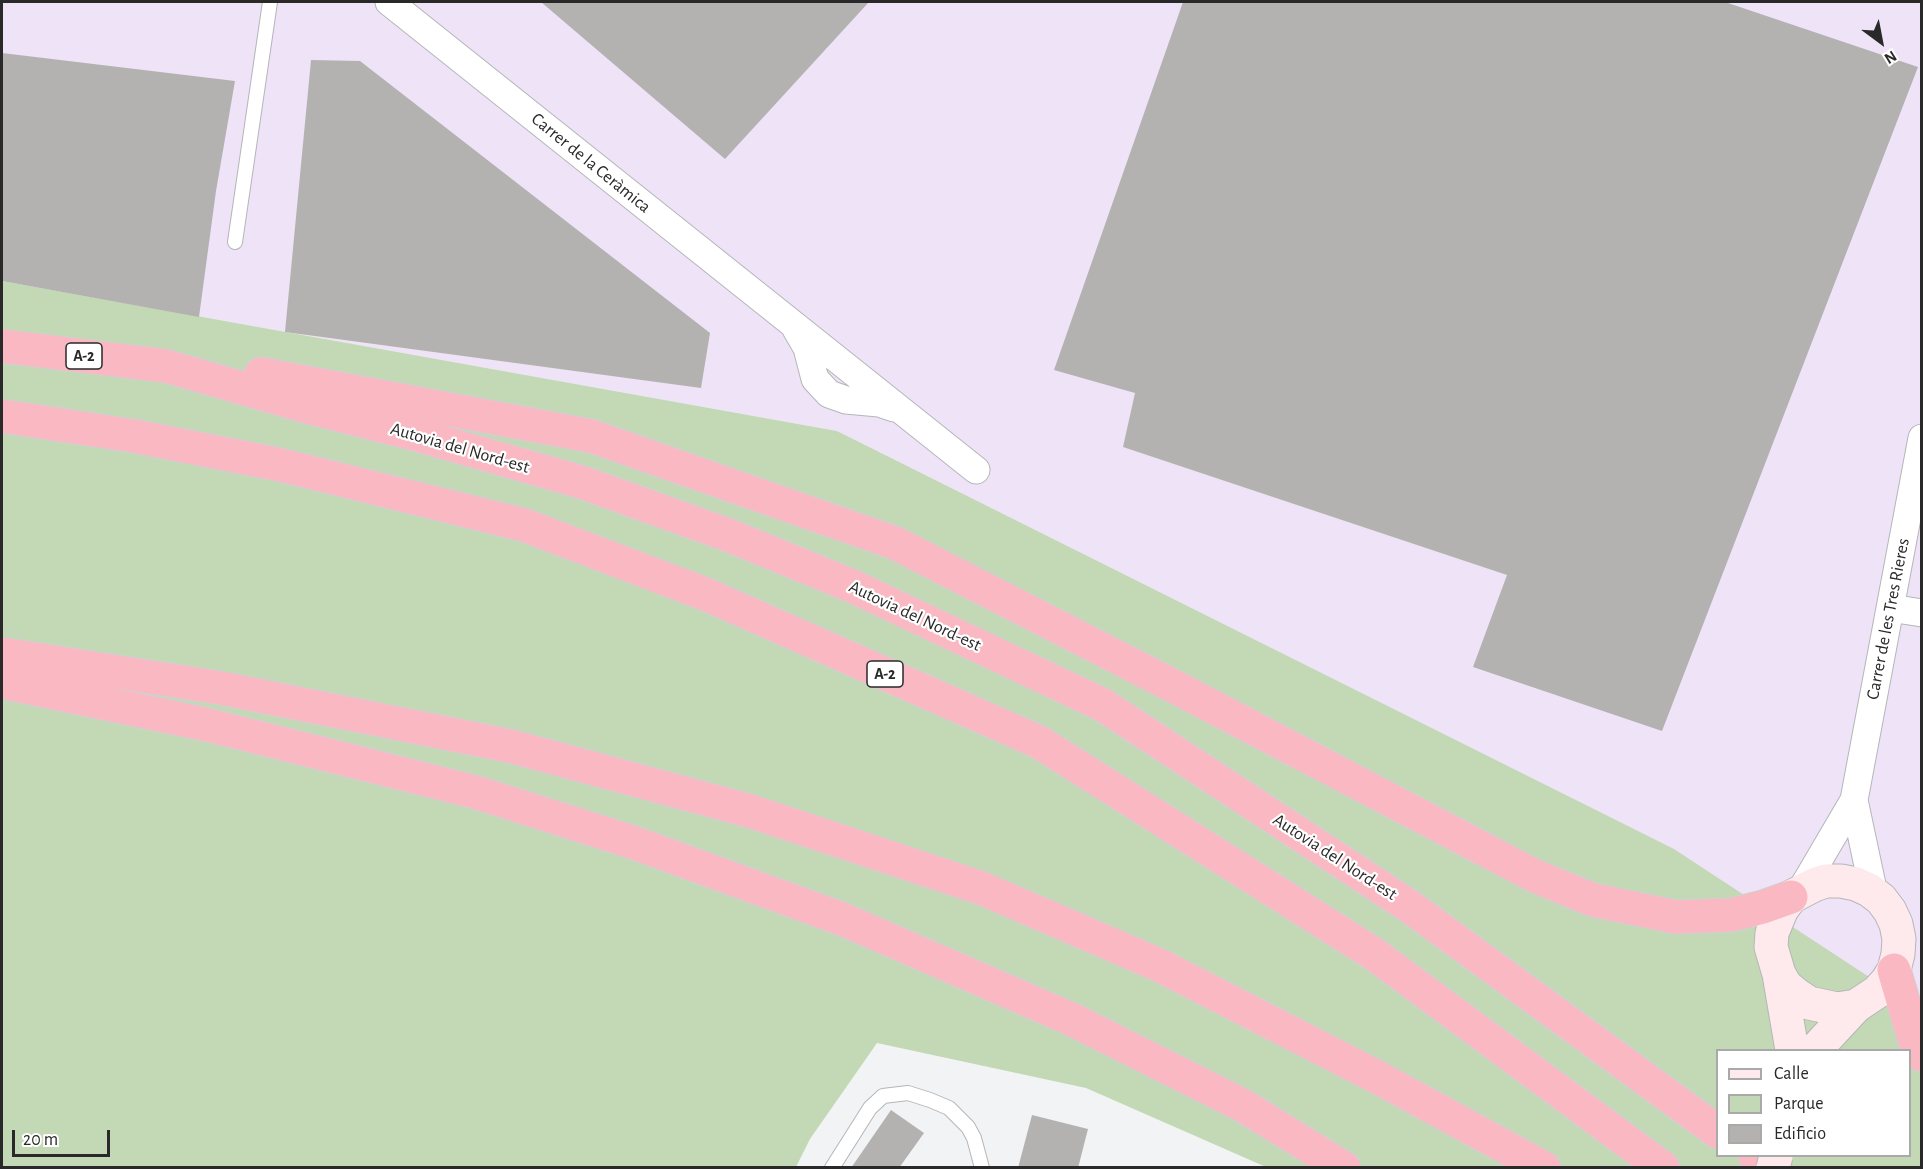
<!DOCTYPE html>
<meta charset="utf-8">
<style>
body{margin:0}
#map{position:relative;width:1923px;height:1169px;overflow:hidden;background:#f1f3f5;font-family:"Alegreya Sans",sans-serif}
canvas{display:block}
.frame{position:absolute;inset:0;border:3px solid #29292a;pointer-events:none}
.legend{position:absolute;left:1716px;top:1049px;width:195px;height:108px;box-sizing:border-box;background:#fff;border:2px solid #a9a9aa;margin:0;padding:8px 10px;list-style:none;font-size:18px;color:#29292a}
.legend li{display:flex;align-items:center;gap:12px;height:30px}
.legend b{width:30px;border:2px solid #a9a9aa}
.north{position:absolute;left:1851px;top:12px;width:60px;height:60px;-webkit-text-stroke:4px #fff;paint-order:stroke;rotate:148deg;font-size:16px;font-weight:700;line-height:24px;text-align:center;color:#29292a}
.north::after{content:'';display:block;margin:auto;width:21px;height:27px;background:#29292a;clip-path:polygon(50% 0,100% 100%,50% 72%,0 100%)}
.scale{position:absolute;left:12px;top:1130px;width:98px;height:27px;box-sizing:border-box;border:3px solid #29292a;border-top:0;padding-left:8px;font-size:18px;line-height:21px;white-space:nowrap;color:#29292a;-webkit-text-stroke:4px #fff;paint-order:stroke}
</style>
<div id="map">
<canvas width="1923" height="1169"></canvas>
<div class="frame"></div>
<ul class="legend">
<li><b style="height:8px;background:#feeaed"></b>Calle</li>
<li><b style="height:16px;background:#c3d9b5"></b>Parque</li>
<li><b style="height:16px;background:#b4b2b1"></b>Edificio</li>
</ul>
<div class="north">N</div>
<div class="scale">20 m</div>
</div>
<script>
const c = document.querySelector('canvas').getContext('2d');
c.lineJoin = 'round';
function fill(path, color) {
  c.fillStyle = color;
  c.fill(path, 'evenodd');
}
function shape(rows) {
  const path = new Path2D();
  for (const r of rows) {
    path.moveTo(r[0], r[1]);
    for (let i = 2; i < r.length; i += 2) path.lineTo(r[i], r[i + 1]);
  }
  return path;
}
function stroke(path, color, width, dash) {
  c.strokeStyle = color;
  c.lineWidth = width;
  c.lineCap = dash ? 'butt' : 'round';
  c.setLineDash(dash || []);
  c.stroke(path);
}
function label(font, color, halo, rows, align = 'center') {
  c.font = font + ' "Alegreya Sans",sans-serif';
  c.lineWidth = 4.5;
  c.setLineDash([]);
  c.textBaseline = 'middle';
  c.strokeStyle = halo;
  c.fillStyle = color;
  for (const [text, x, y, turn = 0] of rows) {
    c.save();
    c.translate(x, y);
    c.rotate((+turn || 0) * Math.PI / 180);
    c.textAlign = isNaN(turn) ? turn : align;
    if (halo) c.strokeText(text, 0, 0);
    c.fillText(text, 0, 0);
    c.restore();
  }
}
const industrial = shape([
 [2,2,1921,2,1921,1011,837,431,2,281]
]);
const green = shape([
 [2,281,837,431,1674,849,1921,1011,1921,1167,1266,1167,1086,1088,877,1043,810,1139,796,1167,2,1167],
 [1718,1050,1910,1050,1910,1156,1718,1156]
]);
const building = shape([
 [541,2,869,2,725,159],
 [1183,2,1725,2,1918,67,1662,731,1473,667,1507,575,1123,447,1135,393,1054,370],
 [2,53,235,81,216,191,199,317,2,281],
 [311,60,360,61,710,333,701,388,285,332],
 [891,1110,924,1133,899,1168,851,1168],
 [1032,1115,1088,1129,1078,1168,1018,1168]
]);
const lane = shape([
 [235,242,270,2],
 [832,1168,870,1108,883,1096,908,1093,930,1100,949,1108,968,1127,974,1138,982,1168]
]);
const street = shape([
 [389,2,976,470],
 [796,329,807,348,815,379,829,394,846,400,879,403,894,408],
 [1890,608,1922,613],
 [1854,800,1874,894],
 [1800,892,1854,800,1922,438]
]);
const secondary = shape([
 [1779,974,1786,986,1797,995,1809,1003,1837,1009,1856,1006],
 [1792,1050,1779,974,1771,947,1772,933,1782,909,1791,897,1814,885,1826,881,1841,881,1856,884,1869,890,1881,899,1890,911,1896,924,1899,939,1898,954,1894,970,1887,981,1877,992,1856,1006,1815,1050]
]);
const highway = shape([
 [2,346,166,366,304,406,414,434,581,482,728,535,852,586,1103,705,1409,906,1718,1132],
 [261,374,591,436,895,543,1179,689,1535,876,1593,900,1676,917,1731,915,1763,907,1791,897],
 [2,416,134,436,281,465,524,525,705,594,1039,742,1374,954,1663,1168],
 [2,654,221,688,510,746,750,811,981,888,1159,965,1377,1077,1544,1168],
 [2,682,204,724,475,792,632,842,842,919,1071,1019,1242,1105,1344,1168],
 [1894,970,1914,1038,1922,1055],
 [1755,1156,1774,1168]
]);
const secondaryBridge = shape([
 [1773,1168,1776,1156]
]);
const shields = [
 [84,356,36],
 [885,674,36]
];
const shieldNames = [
 ["A-2",84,356],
 ["A-2",885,674]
];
const streetNames = [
 ["Carrer de la Ceràmica",591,163,39],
 ["Autovia del Nord-est",460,448,16],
 ["Autovia del Nord-est",915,616,25],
 ["Carrer de les Tres Rieres",1888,619,-79],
 ["Autovia del Nord-est",1335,857,33]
];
fill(industrial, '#efe3f8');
fill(green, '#c3d9b5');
fill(building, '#b4b2b1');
stroke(lane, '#b4b6b8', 16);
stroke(street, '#b4b6b8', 29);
stroke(secondary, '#b4b6b8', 35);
stroke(highway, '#d0d0d0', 35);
stroke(lane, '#fff', 14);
stroke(street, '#fff', 27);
stroke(secondary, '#feeaed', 33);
stroke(highway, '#fab8c3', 33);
stroke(secondaryBridge, '#b4b6b8', 35, []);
stroke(secondaryBridge, '#feeaed', 33);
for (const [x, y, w] of shields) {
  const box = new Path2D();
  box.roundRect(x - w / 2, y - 13, w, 26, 4.5);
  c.fillStyle = '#fff';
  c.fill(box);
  stroke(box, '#29292a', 1.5);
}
label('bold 16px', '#29292a', null, shieldNames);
label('18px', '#29292a', '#fff', streetNames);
</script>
